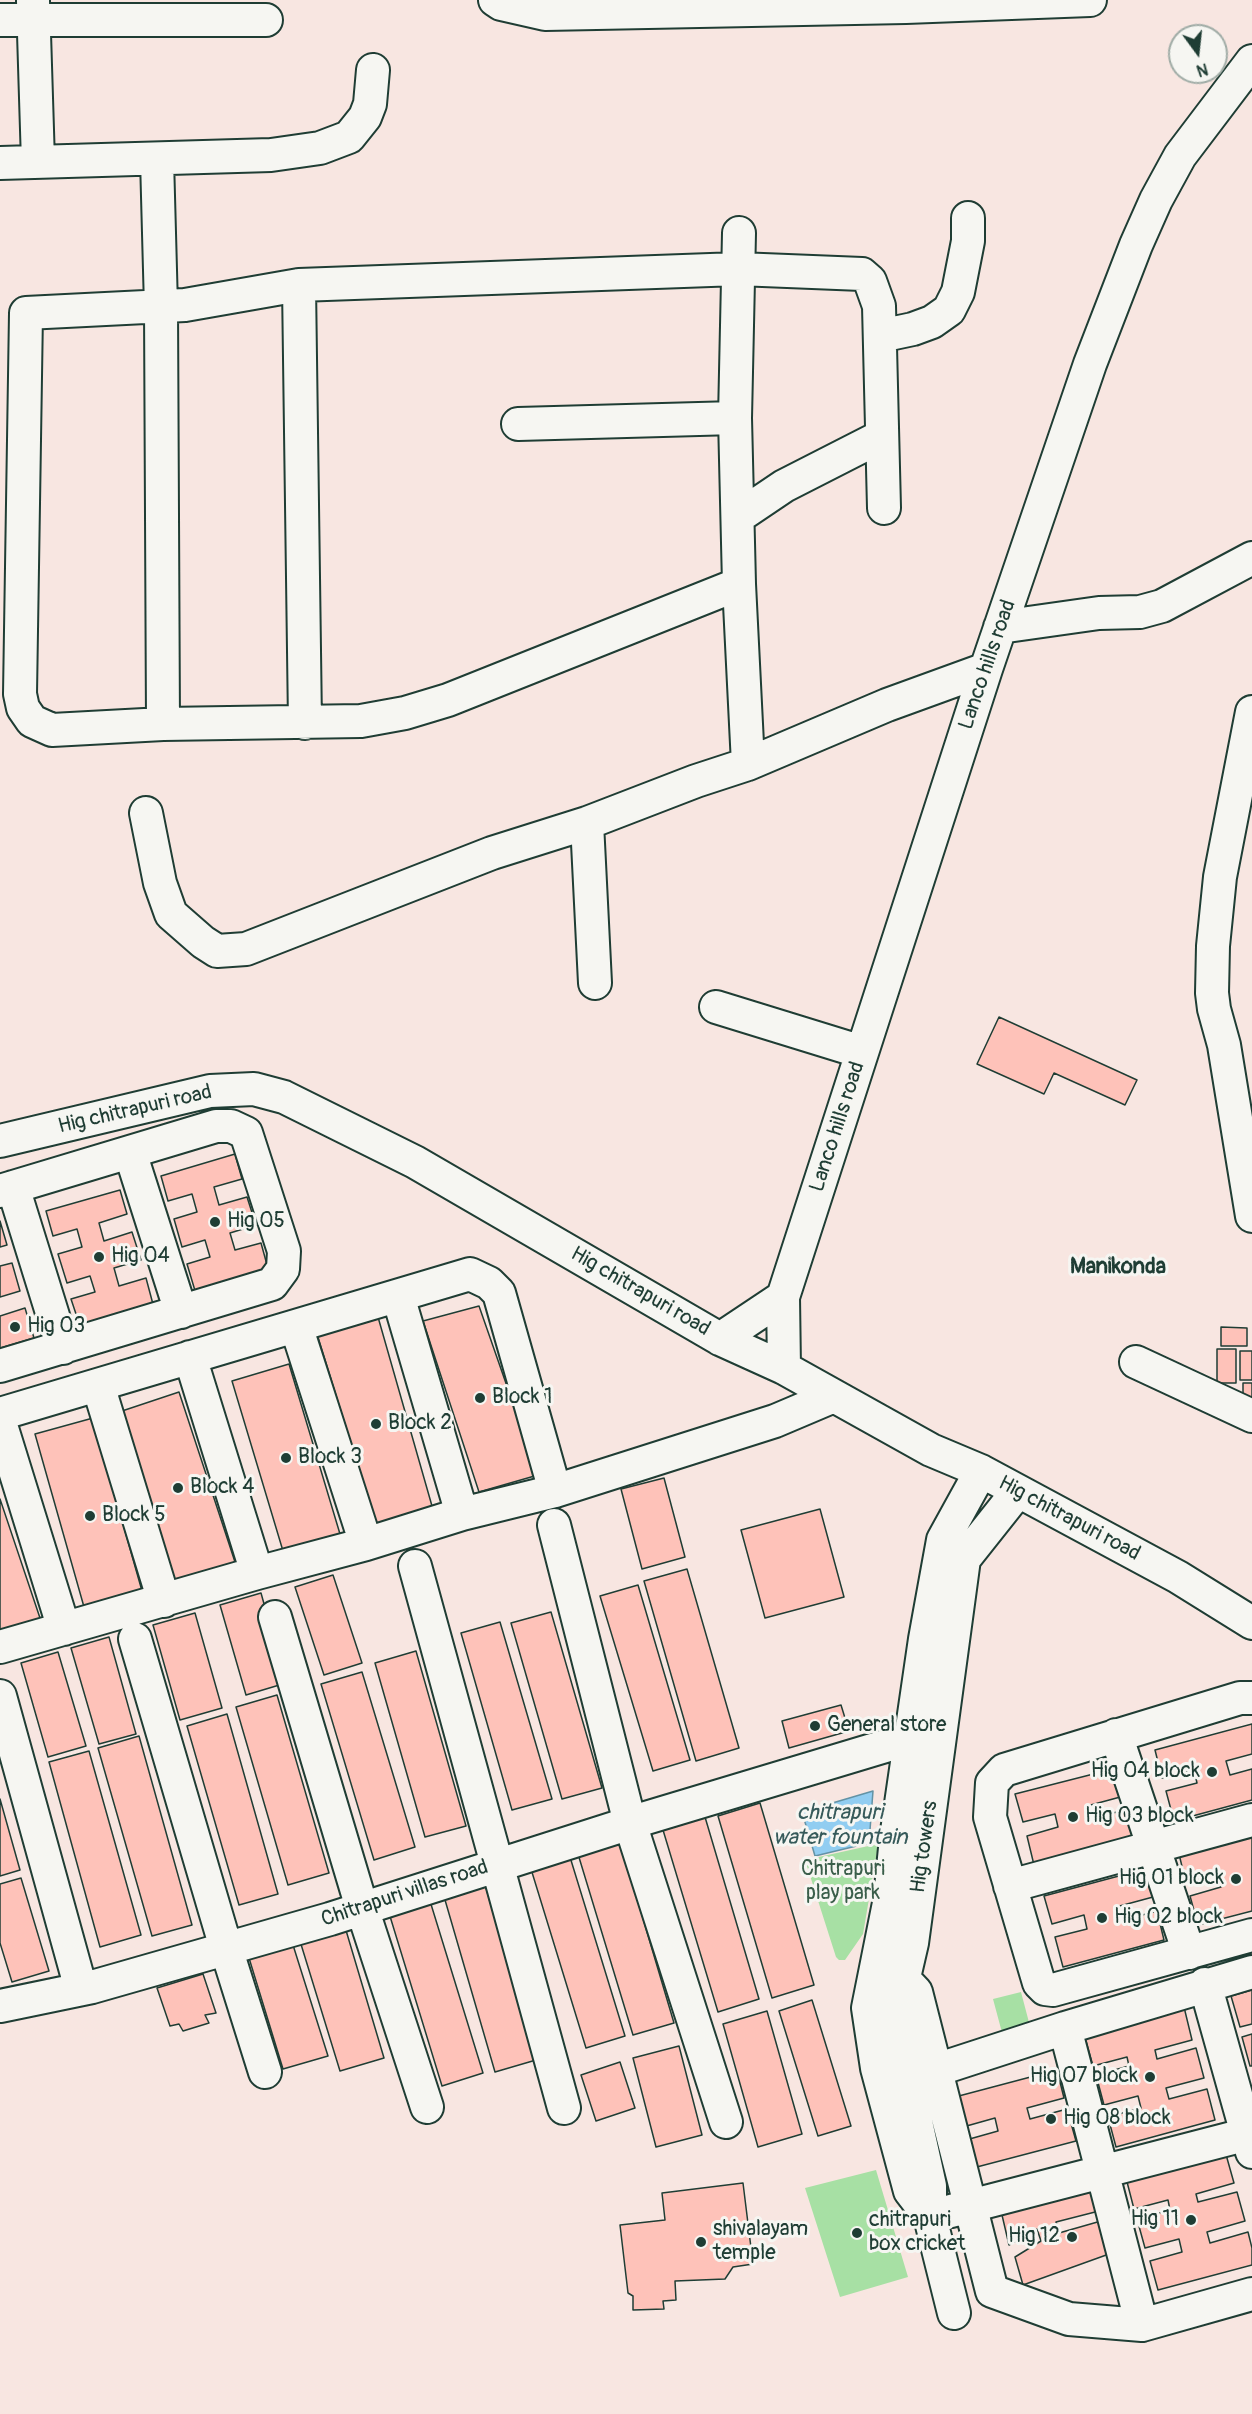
<!DOCTYPE html>
<style>
body{margin:0}
#map{position:relative;width:1252px;height:2414px;overflow:hidden;background:#f8e6e1;font-family:Pangolin,sans-serif}
canvas{display:block}
.north{position:absolute;left:1168px;top:24px;width:60px;height:60px;box-sizing:border-box;background:#f6f6f2;border:2px solid #a0aca6;border-radius:50%;rotate:165deg;font-size:16px;font-weight:700;line-height:24px;text-align:center;color:#1f3d34}
.north::after{content:'';display:block;margin:auto;width:21px;height:27px;background:#1f3d34;clip-path:polygon(50% 0,100% 100%,50% 72%,0 100%)}
</style>
<div id="map">
<canvas width="1252" height="2414"></canvas>
<div class="north">N</div>
</div>
<script>
const c = document.querySelector('canvas').getContext('2d');
c.lineJoin = 'round';
function fill(path, color) {
  c.fillStyle = color;
  c.fill(path, 'evenodd');
}
function shape(rows) {
  const path = new Path2D();
  for (const r of rows) {
    path.moveTo(r[0], r[1]);
    for (let i = 2; i < r.length; i += 2) path.lineTo(r[i], r[i + 1]);
  }
  return path;
}
function stroke(path, color, width, dash) {
  c.strokeStyle = color;
  c.lineWidth = width;
  c.lineCap = dash ? 'butt' : 'round';
  c.setLineDash(dash || []);
  c.stroke(path);
}
function label(font, color, halo, rows, align = 'center') {
  c.font = font + ' Pangolin,sans-serif';
  c.lineWidth = 6;
  c.setLineDash([]);
  c.textBaseline = 'middle';
  c.strokeStyle = halo;
  c.fillStyle = color;
  for (const [text, x, y, turn = 0] of rows) {
    c.save();
    c.translate(x, y);
    c.rotate((+turn || 0) * Math.PI / 180);
    c.textAlign = isNaN(turn) ? turn : align;
    if (halo) c.strokeText(text, 0, 0);
    c.fillText(text, 0, 0);
    c.restore();
  }
}
const green = shape([
 [873,1845,878,1846,863,1934,845,1960,839,1960,836,1957,805,1860],
 [1021,1992,1031,2030,1004,2040,993,1999],
 [876,2170,908,2277,840,2297,805,2188]
]);
const water = shape([
 [873,1791,869,1843,815,1856,802,1812,873,1791]
]);
const building = shape([
 [999,1017,1137,1080,1125,1105,1054,1073,1044,1094,977,1064,999,1017],
 [235,1154,242,1179,214,1187,219,1205,247,1197,256,1225,230,1233,235,1250,261,1243,269,1272,196,1294,187,1264,210,1257,205,1240,182,1247,174,1219,197,1212,192,1194,168,1201,161,1176,235,1154],
 [120,1190,127,1214,99,1223,104,1241,132,1232,141,1260,114,1268,119,1286,146,1278,154,1308,81,1329,71,1299,95,1292,90,1276,67,1283,58,1254,82,1247,77,1229,53,1236,46,1211,120,1190],
 [0,1221,7,1245,0,1247,0,1221],
 [12,1263,20,1291,0,1297,0,1266,12,1263],
 [479,1306,538,1475,479,1492,423,1321,479,1306],
 [25,1308,34,1338,0,1348,0,1316,25,1308],
 [378,1317,434,1513,377,1528,317,1334,378,1317],
 [1221,1327,1247,1328,1247,1346,1221,1346,1221,1327],
 [1217,1349,1236,1349,1236,1383,1217,1383,1217,1349],
 [1240,1351,1252,1351,1252,1380,1240,1380,1240,1351],
 [289,1364,340,1534,283,1551,232,1381,289,1364],
 [1243,1383,1252,1383,1252,1397,1243,1397,1243,1383],
 [179,1392,236,1565,176,1585,119,1412,179,1392],
 [93,1418,144,1598,86,1614,35,1434,93,1418],
 [664,1478,685,1557,642,1569,621,1489,664,1478],
 [0,1499,41,1621,0,1635,0,1499],
 [820,1509,844,1597,765,1618,741,1530,820,1509],
 [687,1569,739,1748,696,1761,644,1581,687,1569],
 [333,1575,362,1663,324,1675,295,1587,333,1575],
 [638,1585,690,1760,653,1771,600,1596,638,1585],
 [261,1593,286,1683,246,1695,220,1605,261,1593],
 [551,1612,602,1788,562,1799,511,1623,551,1612],
 [195,1613,222,1708,180,1720,153,1625,195,1613],
 [500,1622,552,1799,512,1810,461,1633,500,1622],
 [109,1637,136,1734,99,1744,71,1648,109,1637],
 [416,1651,466,1826,425,1837,375,1663,416,1651],
 [58,1652,86,1746,48,1757,21,1663,58,1652],
 [362,1672,415,1847,374,1860,321,1684,362,1672],
 [277,1695,329,1873,288,1885,236,1707,277,1695],
 [841,1705,849,1731,789,1748,782,1721,841,1705],
 [227,1714,278,1894,239,1905,187,1726,227,1714],
 [1252,1724,1252,1754,1226,1761,1230,1775,1252,1769,1252,1800,1174,1821,1166,1791,1197,1783,1194,1770,1162,1778,1155,1750,1252,1724],
 [139,1736,192,1925,152,1936,98,1748,139,1736],
 [89,1751,141,1935,100,1947,49,1762,89,1751],
 [1117,1768,1124,1796,1087,1806,1091,1819,1128,1809,1135,1838,1034,1865,1027,1836,1058,1827,1055,1814,1023,1822,1015,1794,1117,1768],
 [0,1799,20,1870,0,1876,0,1799],
 [760,1803,814,1985,772,1998,718,1816,760,1803],
 [705,1817,759,1999,718,2012,663,1830,705,1817],
 [1252,1835,1252,1911,1198,1925,1190,1896,1221,1887,1218,1874,1186,1883,1179,1854,1252,1835],
 [620,1841,674,2023,633,2035,578,1854,620,1841],
 [570,1857,625,2036,586,2048,531,1869,570,1857],
 [1145,1869,1153,1897,1116,1907,1120,1921,1157,1911,1164,1940,1063,1967,1055,1937,1087,1929,1084,1915,1052,1924,1044,1896,1145,1869],
 [21,1878,49,1971,12,1982,0,1943,0,1884,21,1878],
 [484,1881,536,2060,495,2072,443,1893,484,1881],
 [430,1901,483,2073,442,2086,389,1913,430,1901],
 [345,1927,384,2058,340,2071,300,1941,345,1927],
 [293,1945,328,2056,283,2069,249,1958,293,1945],
 [203,1974,216,2013,205,2015,209,2023,183,2031,179,2024,170,2026,157,1988,203,1974],
 [1252,1990,1252,2024,1240,2027,1231,1996,1252,1990],
 [812,2000,851,2126,818,2136,779,2011,812,2000],
 [1184,2007,1192,2040,1155,2050,1157,2059,1196,2048,1204,2078,1166,2088,1169,2099,1207,2089,1215,2120,1116,2147,1108,2117,1141,2108,1138,2096,1104,2105,1096,2075,1129,2066,1127,2057,1093,2066,1084,2034,1184,2007],
 [767,2011,802,2134,758,2147,723,2024,767,2011],
 [1252,2034,1252,2066,1250,2066,1242,2037,1252,2034],
 [679,2046,702,2135,656,2147,633,2058,679,2046],
 [620,2062,635,2108,596,2121,581,2075,620,2062],
 [1057,2070,1064,2098,1027,2108,1030,2119,1067,2109,1076,2141,973,2168,966,2140,998,2131,995,2118,963,2127,955,2097,1057,2070],
 [1225,2151,1234,2183,1196,2194,1198,2202,1237,2192,1245,2221,1207,2232,1210,2243,1248,2232,1252,2248,1252,2265,1158,2290,1150,2261,1182,2252,1179,2239,1145,2248,1137,2219,1170,2210,1168,2200,1134,2209,1126,2178,1225,2151],
 [1092,2182,1099,2211,1056,2222,1059,2233,1101,2221,1109,2254,1023,2285,1015,2257,1041,2241,1037,2229,1009,2245,1002,2215,1044,2194,1092,2182],
 [743,2183,753,2264,733,2267,725,2279,675,2281,676,2300,663,2301,664,2309,633,2310,633,2296,628,2293,620,2225,665,2220,662,2193,743,2183]
]);
const minor = shape([
 [495,0,501,4,545,14,906,7,1090,0],
 [33,1,38,162],
 [0,20,266,20],
 [157,159,161,307,163,724],
 [0,163,271,155,320,148,349,137,365,117,370,104,373,70],
 [739,233,735,418,739,584,748,764],
 [299,285,305,723],
 [880,336,913,329,932,322,949,310,958,292,968,241,968,218],
 [518,424,735,418],
 [738,517,784,486,882,436],
 [739,584,448,700,405,713,361,721,163,724,52,730,32,721,23,708,20,694,26,313,185,305,299,285,738,269,862,274,870,281,879,306,884,508],
 [1000,627,1099,613,1140,612,1162,606,1252,558],
 [1252,712,1220,877,1213,946,1212,993,1214,1009,1224,1045,1252,1216],
 [146,813,160,883,171,914,203,942,217,951,246,949,492,853,587,823,696,781,748,764,887,705,986,669],
 [587,823,595,983],
 [716,1007,862,1052],
 [0,1141,210,1091,254,1089,284,1097,415,1162,720,1339,784,1368,931,1450,981,1471,1178,1577,1252,1623],
 [130,1152,181,1312],
 [13,1187,63,1348],
 [0,1191,216,1126,231,1126,246,1133,284,1251,283,1269,272,1284,0,1366],
 [398,1296,462,1514],
 [296,1326,366,1544],
 [720,1339,783,1297],
 [190,1357,257,1573],
 [1136,1362,1252,1416],
 [784,1368,783,1297,986,669,1090,364,1136,245,1156,200,1180,156,1252,61],
 [98,1385,164,1601],
 [0,1414,470,1274,489,1283,499,1293,555,1491],
 [0,1422,64,1629],
 [554,1525,630,1823,726,2122],
 [415,1566,564,2108],
 [275,1617,362,1908,427,2107],
 [135,1639,226,1948,265,2072],
 [0,1647,257,1573,366,1544,462,1514,555,1491,775,1421,834,1396],
 [0,1696,81,1989],
 [1252,1698,1240,1698,1004,1770,992,1783,990,1817,1039,1983,1045,1989,1053,1990,1252,1935],
 [1116,1735,1189,1953],
 [1010,1886,1252,1820],
 [897,1972,916,1992,992,2291,1069,2319,1142,2325,1252,2294],
 [1205,1984,1252,2152],
 [0,2006,92,1987,330,1919,646,1818,912,1738,939,1744],
 [1065,2028,1142,2325],
 [936,2070,1065,2028,1252,1972],
 [930,2204,930,2186,894,2021,912,1943,964,1559,1018,1491],
 [951,2211,1252,2133],
 [954,2313,930,2217,910,2191,877,2068,868,2008,890,1898,896,1838,925,1639,943,1540,981,1471]
]);
const markers = [
 [215,1222,6,"#1f3d34"],
 [99,1257,6,"#1f3d34"],
 [15,1327,6,"#1f3d34"],
 [480,1398,6,"#1f3d34"],
 [376,1424,6,"#1f3d34"],
 [286,1458,6,"#1f3d34"],
 [178,1488,6,"#1f3d34"],
 [90,1516,6,"#1f3d34"],
 [815,1726,6,"#1f3d34"],
 [1212,1772,6,"#1f3d34"],
 [1073,1817,6,"#1f3d34"],
 [1236,1879,6,"#1f3d34"],
 [1102,1918,6,"#1f3d34"],
 [1150,2077,6,"#1f3d34"],
 [1051,2119,6,"#1f3d34"],
 [1191,2220,6,"#1f3d34"],
 [857,2233,6,"#1f3d34"],
 [1072,2237,6,"#1f3d34"],
 [701,2242,6,"#1f3d34"]
];
const streetNames = [
 ["Lanco hills road",988,665,-71],
 ["Hig chitrapuri road",135,1110,-13],
 ["Lanco hills road",838,1127,-72],
 ["Hig chitrapuri road",640,1292,30],
 ["Hig chitrapuri road",1069,1519,28],
 ["Hig towers",925,1847,-82],
 ["Chitrapuri villas road",405,1894,-18]
];
const poiNames = [
 ["Hig 05",227,1222],
 ["Hig 04",111,1257],
 ["Hig 03",27,1327],
 ["Block 1",492,1398],
 ["Block 2",388,1424],
 ["Block 3",298,1458],
 ["Block 4",190,1488],
 ["Block 5",102,1516],
 ["General store",827,1726],
 ["Hig 04 block",1200,1772,"right"],
 ["Hig 03 block",1085,1817],
 ["Hig 01 block",1224,1879,"right"],
 ["Hig 02 block",1114,1918],
 ["Hig 07 block",1138,2077,"right"],
 ["Hig 08 block",1063,2119],
 ["Hig 11",1179,2220,"right"],
 ["chitrapuri",869,2221],
 ["box cricket",869,2245],
 ["shivalayam",713,2230],
 ["temple",713,2254],
 ["Hig 12",1060,2237,"right"]
];
const parkNames = [
 ["Chitrapuri",843,1870],
 ["play park",843,1894]
];
const neighbourhoodNames = [
 ["Manikonda",1118,1267]
];
const waterNames = [
 ["chitrapuri",840,1813],
 ["water fountain",840,1838]
];
fill(green, '#a7e0a4');
fill(water, '#91cdf1');
stroke(water, '#6393a5', 1.5);
fill(building, '#fec2b9');
stroke(building, '#1f3d34', 1.5);
stroke(minor, '#1f3d34', 36);
stroke(minor, '#f6f6f2', 32);
for (const [x, y, r, color] of markers) {
  const dot = new Path2D();
  dot.arc(x, y, r, 0, 2 * Math.PI);
  c.fillStyle = color;
  c.fill(dot);
  stroke(dot, '#f6f6f2', 2);
}
label('21px', '#1f3d34', '#f6f6f2', streetNames);
label('21px', '#1f3d34', '#f6f6f2', poiNames, 'left');
label('21px', '#3a5e4a', '#f6f6f2', parkNames);
label('bold 22px', '#1f3d34', '#f6f6f2', neighbourhoodNames);
label('italic 22px', '#365a5a', '#f6f6f2', waterNames);
</script>
